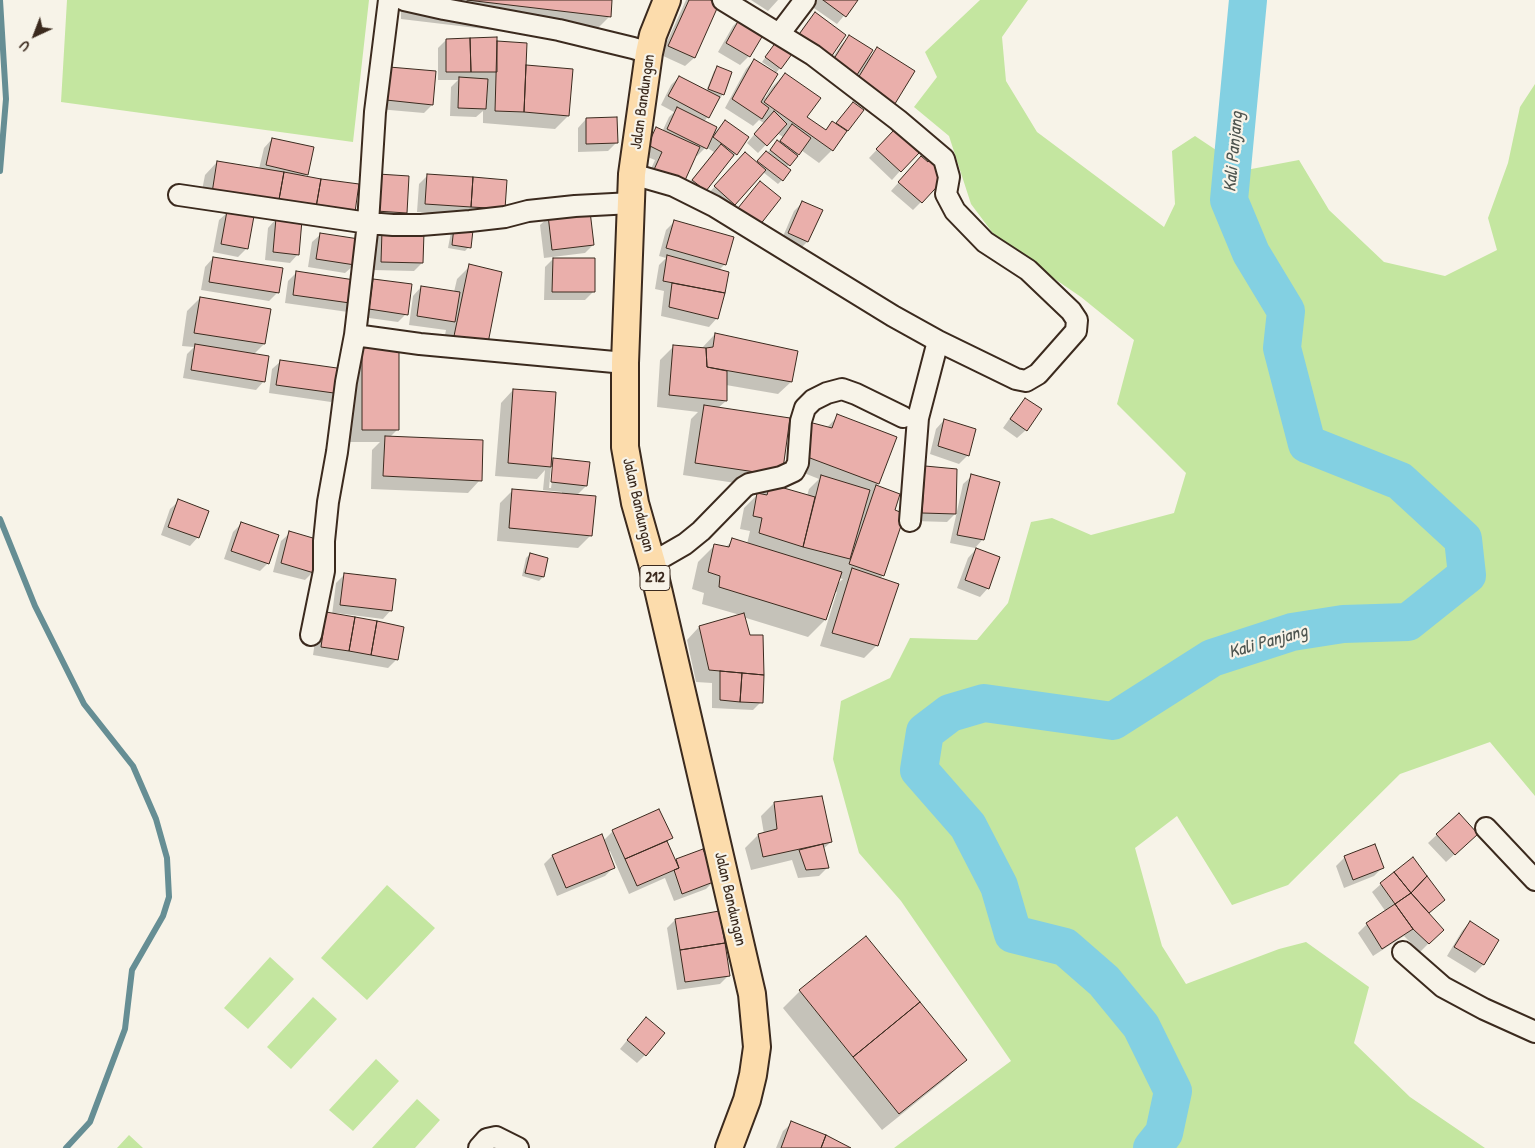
<!DOCTYPE html>
<style>
body{margin:0}
#map{position:relative;width:1535px;height:1148px;overflow:hidden;background:#f7f3e8;font-family:"Patrick Hand",sans-serif}
canvas{display:block}
.north{position:absolute;left:10px;top:10px;width:50px;height:50px;-webkit-text-stroke:4px #f7f3e8;paint-order:stroke;rotate:223deg;font-size:14px;font-weight:700;line-height:20px;text-align:center;color:#3b2a1e}
.north::after{content:'';display:block;margin:auto;width:18px;height:22px;background:#3b2a1e;clip-path:polygon(50% 0,100% 100%,50% 72%,0 100%)}
</style>
<div id="map">
<canvas width="1535" height="1148"></canvas>
<div class="north">U</div>
</div>
<script>
const c = document.querySelector('canvas').getContext('2d');
c.lineJoin = 'round';
function fill(path, color) {
  c.fillStyle = color;
  c.fill(path, 'evenodd');
}
function shape(rows) {
  const path = new Path2D();
  for (const r of rows) {
    path.moveTo(r[0], r[1]);
    for (let i = 2; i < r.length; i += 2) path.lineTo(r[i], r[i + 1]);
  }
  return path;
}
function stroke(path, color, width, dash) {
  c.strokeStyle = color;
  c.lineWidth = width;
  c.lineCap = dash ? 'butt' : 'round';
  c.setLineDash(dash || []);
  c.stroke(path);
}
function label(font, color, halo, rows, align = 'center') {
  c.font = font + ' "Patrick Hand",sans-serif';
  c.lineWidth = 4.5;
  c.setLineDash([]);
  c.textBaseline = 'middle';
  c.strokeStyle = halo;
  c.fillStyle = color;
  for (const [text, x, y, turn = 0] of rows) {
    c.save();
    c.translate(x, y);
    c.rotate((+turn || 0) * Math.PI / 180);
    c.textAlign = isNaN(turn) ? turn : align;
    if (halo) c.strokeText(text, 0, 0);
    c.fillText(text, 0, 0);
    c.restore();
  }
}
const green = shape([
 [67,0,369,0,353,142,61,102],
 [980,0,1028,0,1002,37,1006,81,1037,132,1164,227,1175,204,1172,151,1195,136,1246,170,1299,160,1329,210,1384,262,1445,276,1497,250,1488,218,1508,163,1520,107,1535,84,1535,796,1490,742,1400,774,1288,885,1232,905,1177,816,1135,848,1162,946,1186,984,1279,949,1306,942,1369,987,1354,1043,1410,1097,1485,1148,894,1148,1011,1061,901,901,859,853,833,759,841,701,890,678,910,638,977,640,1008,603,1031,522,1052,518,1091,535,1174,513,1186,473,1117,404,1134,340,1081,297,998,240,971,204,949,136,914,107,937,77,925,52],
 [387,885,435,928,367,1000,321,958],
 [270,957,294,979,248,1029,224,1008],
 [313,997,337,1019,291,1069,267,1047],
 [376,1059,399,1081,353,1131,329,1110],
 [417,1099,440,1120,415,1148,372,1148],
 [129,1135,143,1148,117,1148]
]);
const shadow = shape([
 [401,0,611,0,610,16,585,41,401,19],
 [686,0,707,0,717,5,694,58,685,66,661,55],
 [751,0,778,0,768,11],
 [815,0,857,0,837,24,811,6],
 [815,14,845,35,788,49,807,22],
 [741,18,749,56,740,65,718,52,733,26],
 [850,36,867,59,878,49,892,106,822,74,841,45],
 [446,40,496,42,525,66,568,116,555,129,483,123,483,111,476,117,450,116,451,87,458,80,438,80,438,48],
 [772,48,780,68,775,74,763,96,765,98,772,87,785,74,805,117,824,131,833,122,836,124,849,107,862,110,832,150,819,163,801,150,786,168,782,180,778,184,763,172,726,212,707,195,737,162,756,164,783,137,777,133,758,153,747,143,764,123,759,120,753,126,725,108,746,69,754,60,774,73,775,71,762,62],
 [718,68,723,94,704,122,713,134,726,121,736,154,696,198,684,189,714,152,706,147,697,156,695,155,645,182,655,160,640,154,648,137,656,129,662,132,669,117,674,112,661,105,671,85,679,77,706,91,714,71],
 [381,76,432,105,424,113,378,109],
 [586,119,617,142,608,151,578,152,578,128],
 [272,139,306,174,252,215,247,248,238,257,213,252,219,220,229,211,199,206,205,175,217,162,259,169,264,148],
 [886,140,900,171,892,180,869,158],
 [913,166,921,202,913,210,891,191],
 [427,176,505,181,496,217,417,212,419,184],
 [370,184,406,212,397,221,368,219],
 [803,202,807,242,799,250,781,241,794,211],
 [549,217,593,245,585,253,544,258,540,225],
 [276,219,298,254,290,263,265,260,268,228],
 [674,222,725,264,719,270,728,273,717,318,709,327,661,316,664,291,655,289,659,265,666,258,659,256,666,230],
 [472,231,469,247,465,251,448,248,451,232],
 [382,232,422,263,414,271,373,270,374,241],
 [321,234,354,265,345,273,308,267,312,242],
 [213,258,278,292,269,301,201,290,205,267],
 [553,259,593,292,585,300,544,300,545,267],
 [470,266,486,343,442,349,446,330,409,325,413,296,421,287,454,292,457,279],
 [296,273,356,303,348,312,285,303,288,281],
 [374,280,406,314,398,322,362,317,366,289],
 [200,298,264,344,253,355,264,381,256,390,183,378,187,354,194,347,182,346,187,311],
 [715,334,791,382,778,394,726,385,726,401,718,408,770,486,807,496,809,489,819,479,789,467,838,416,878,484,876,486,899,495,893,511,883,575,880,579,877,645,864,658,820,646,837,592,834,591,825,620,808,637,743,617,761,702,753,710,712,708,712,683,696,682,687,640,699,627,740,615,702,604,704,593,692,589,698,562,715,545,725,548,733,540,747,544,750,531,740,529,744,508,757,495,761,495,768,488,683,475,691,419,698,412,657,407,660,360,673,347,702,348],
 [839,578,843,579,836,585],
 [362,346,398,429,390,437,480,480,468,493,371,489,372,450,380,442,350,442,349,359],
 [281,361,340,394,331,402,269,393,272,369],
 [513,390,550,463,554,459,586,486,576,496,591,535,578,548,497,541,500,503,513,490,562,494,562,492,543,490,545,470,537,479,495,476,501,403],
 [551,467,554,467,551,488,549,488],
 [1025,400,1026,430,1017,438,1003,428,1017,408],
 [944,420,975,430,967,456,959,464,930,454,936,429],
 [926,468,955,514,947,522,914,521,917,476],
 [972,476,983,539,975,548,950,543,963,484],
 [179,501,198,537,190,546,161,535,170,509],
 [241,524,268,563,260,571,224,559,233,532],
 [290,533,313,572,305,580,273,572,281,541],
 [976,549,988,588,980,597,957,588,968,558],
 [530,554,547,558,543,577,539,581,522,576,526,558],
 [344,575,391,610,383,619,336,613,335,615,397,659,388,668,313,655,318,622,327,614,332,615,336,583],
 [774,803,831,842,823,849,828,867,819,876,798,878,792,860,751,870,745,848,758,835,764,834,761,816],
 [1459,814,1468,842,1446,862,1428,843],
 [613,831,671,837,666,842,675,861,702,850,714,881,706,889,674,901,665,878,629,894,610,851,607,852,614,867,605,876,557,896,544,864,552,856,603,841],
 [1345,857,1383,867,1374,876,1344,888,1336,866],
 [1381,884,1444,900,1428,914,1442,930,1420,952,1404,936,1373,956,1358,933,1367,924,1386,912,1372,892],
 [675,920,728,976,720,984,677,990,667,928],
 [1470,922,1497,941,1483,965,1475,973,1447,956,1462,931],
 [866,938,965,1060,948,1077,882,1130,783,1008,800,991],
 [638,1027,645,1055,637,1063,620,1049],
 [792,1123,848,1148,776,1148,783,1131]
]);
const stream = shape([
 [0,171,6,99,0,0],
 [0,519,35,606,84,704,133,766,156,819,167,858,169,897,163,916,132,970,125,1029,90,1122,66,1148]
]);
const river = shape([
 [1152,1148,1164,1133,1173,1091,1141,1026,1104,981,1065,947,1013,934,999,886,968,826,919,770,925,732,950,713,984,703,1113,721,1212,658,1292,632,1343,624,1408,622,1467,575,1463,539,1400,481,1307,444,1282,348,1286,311,1251,253,1229,200,1248,0]
]);
const building = shape([
 [467,0,612,0,611,17,467,0],
 [689,0,710,0,719,4,695,58,668,46,689,0],
 [823,0,858,0,846,17,823,0],
 [815,12,846,35,827,63,795,40,815,12],
 [741,16,766,30,750,57,726,43,741,16],
 [849,35,873,50,853,81,830,65,849,35],
 [497,37,497,72,471,72,470,38,497,37],
 [470,38,471,72,446,72,446,39,470,38],
 [497,41,527,43,524,112,495,111,497,41],
 [776,42,792,54,781,69,765,57,776,42],
 [877,47,915,71,893,107,855,83,877,47],
 [754,59,778,74,761,102,769,108,762,119,732,99,754,59],
 [526,65,573,69,569,116,524,112,526,65],
 [717,66,732,72,724,95,708,89,717,66],
 [389,67,436,71,433,105,386,100,389,67],
 [785,73,821,98,807,117,826,130,832,121,847,131,833,151,764,102,785,73],
 [679,76,720,97,709,118,668,96,679,76],
 [459,77,488,79,486,109,458,108,459,77],
 [853,102,864,110,848,131,836,123,853,102],
 [677,107,717,127,707,149,667,129,677,107],
 [774,111,787,124,767,146,754,134,774,111],
 [617,117,618,143,586,144,586,118,617,117],
 [725,120,749,137,737,155,713,137,725,120],
 [792,124,811,138,799,155,780,141,792,124],
 [656,127,700,147,682,187,652,174,662,152,648,145,656,127],
 [894,130,919,153,901,172,876,149,894,130],
 [272,138,314,147,308,175,266,165,272,138],
 [777,140,798,156,790,166,770,150,777,140],
 [721,144,734,155,706,191,692,180,721,144],
 [766,151,791,170,783,181,757,161,766,151],
 [745,152,766,170,735,205,714,186,745,152],
 [921,156,928,162,932,157,945,178,922,203,898,182,921,156],
 [217,161,284,172,278,205,212,193,217,161],
 [284,172,321,179,315,213,278,205,284,172],
 [378,174,409,176,407,213,376,211,378,174],
 [427,174,473,177,471,207,425,204,427,174],
 [473,177,507,180,505,209,471,207,473,177],
 [321,179,359,184,354,219,315,213,321,179],
 [760,181,781,198,756,230,734,213,760,181],
 [802,201,823,210,808,242,788,233,802,201],
 [227,211,254,216,248,249,221,244,227,211],
 [590,211,594,245,552,250,548,215,590,211],
 [276,218,302,220,299,255,273,252,276,218],
 [674,220,734,237,726,265,666,248,674,220],
 [454,227,473,230,471,248,452,245,454,227],
 [382,231,424,232,423,263,381,262,382,231],
 [320,233,359,239,355,265,316,259,320,233],
 [667,255,729,272,725,293,663,281,667,255],
 [213,257,283,268,279,293,209,282,213,257],
 [553,258,595,258,595,292,552,292,553,258],
 [469,264,502,272,488,343,454,336,469,264],
 [296,271,361,281,357,304,293,295,296,271],
 [373,279,412,284,408,315,369,309,373,279],
 [672,283,725,293,718,319,669,307,672,283],
 [421,286,460,292,455,322,417,316,421,286],
 [200,297,271,309,265,344,194,333,200,297],
 [715,333,798,351,792,382,707,367,706,348,713,347,715,333],
 [195,344,269,356,265,382,191,370,195,344],
 [362,345,399,345,399,430,362,430,362,345],
 [673,345,706,348,707,367,727,371,727,401,669,395,673,345],
 [280,360,344,369,341,394,276,385,280,360],
 [513,389,556,392,551,467,508,463,513,389],
 [1025,398,1042,409,1027,431,1010,419,1025,398],
 [704,405,790,418,782,476,695,463,704,405],
 [837,414,897,437,879,484,802,455,805,421,832,428,837,414],
 [944,419,976,429,969,456,938,446,944,419],
 [385,436,483,440,482,481,383,476,385,436],
 [553,458,590,462,587,486,551,482,553,458],
 [925,466,957,469,956,514,922,513,925,466],
 [971,474,1000,482,984,540,957,535,971,474],
 [821,475,870,490,850,559,803,547,821,475],
 [770,484,815,497,803,547,759,533,762,518,753,516,757,493,767,495,770,484],
 [876,485,900,494,895,510,905,514,884,576,849,564,876,485],
 [512,489,596,496,592,536,509,528,512,489],
 [178,499,209,511,199,538,168,527,178,499],
 [241,522,279,535,269,564,231,551,241,522],
 [289,531,323,541,314,573,281,563,289,531],
 [732,538,842,572,826,620,719,587,720,576,708,572,714,544,729,547,732,538],
 [976,548,1000,557,989,589,965,580,976,548],
 [530,553,548,558,544,577,525,573,530,553],
 [852,568,899,584,878,646,832,633,852,568],
 [344,573,396,579,392,611,340,605,344,573],
 [326,612,355,617,349,651,321,647,326,612],
 [744,613,750,635,763,635,764,675,709,670,699,626,744,613],
 [355,617,377,621,371,655,349,651,355,617],
 [377,621,404,627,398,660,371,655,377,621],
 [720,671,742,673,740,702,720,700,720,671],
 [742,673,764,675,763,703,740,702,742,673],
 [822,796,832,842,763,857,758,834,777,829,774,802,822,796],
 [659,809,673,838,625,859,612,830,659,809],
 [1459,813,1478,834,1455,855,1436,834,1459,813],
 [602,834,615,868,566,888,552,855,602,834],
 [667,841,679,868,637,886,625,859,667,841],
 [823,844,829,868,806,870,799,850,823,844],
 [1375,844,1384,868,1353,880,1344,856,1375,844],
 [703,849,716,881,682,894,674,870,679,868,676,859,703,849],
 [1413,857,1427,876,1411,893,1394,872,1413,857],
 [1394,872,1411,893,1395,904,1380,883,1394,872],
 [1427,876,1445,900,1429,913,1411,893,1427,876],
 [1411,893,1444,930,1429,944,1413,929,1395,904,1411,893],
 [1395,904,1413,929,1382,949,1366,923,1395,904],
 [719,911,725,943,680,950,675,919,719,911],
 [1470,921,1499,940,1484,965,1454,947,1470,921],
 [866,936,920,1002,853,1057,799,990,866,936],
 [725,943,730,976,685,982,680,950,725,943],
 [920,1002,967,1060,899,1114,853,1057,920,1002],
 [646,1017,665,1033,646,1056,627,1040,646,1017],
 [791,1121,826,1135,821,1148,781,1148,791,1121],
 [826,1135,851,1148,821,1148,826,1135]
]);
const minor = shape([
 [389,0,375,112,368,223,355,335,420,344,625,363],
 [404,0,444,9,559,30,633,48,649,53],
 [780,33,805,0],
 [632,174,674,186,714,206,893,316,938,341,1016,379,1026,381,1038,374,1076,331,1077,320,1071,311,1028,270,985,242,955,211,946,194,949,177,944,159,898,120,813,55,723,0],
 [179,195,368,223,393,225,421,225,470,221,505,217,528,211,575,206,632,203],
 [910,521,918,418,938,341],
 [652,563,685,544,701,531,744,487,749,484,781,477,794,471,798,463,801,421,805,408,813,400,827,393,842,389,856,394,903,417],
 [311,635,324,571,324,541,328,502,337,452,346,382,355,335],
 [1486,828,1535,880],
 [1403,952,1443,987,1484,1009,1535,1032],
 [479,1148,487,1139,496,1137,518,1148]
]);
const major = shape([
 [667,0,653,35,649,53,632,174,625,363,625,447,635,503,652,563,752,994,757,1047,753,1075,747,1100,729,1148]
]);
const shields = [
 [655,578,30]
];
const shieldNames = [
 ["212",655,578]
];
const streetNames = [
 ["Jalan Bandungan",643,102,-82],
 ["Jalan Bandungan",638,505,77],
 ["Jalan Bandungan",730,899,77]
];
const waterNames = [
 ["Kali Panjang",1234,152,-85],
 ["Kali Panjang",1268,642,-16]
];
fill(green, '#c4e6a0');
fill(shadow, '#0003');
stroke(stream, '#668e94', 6);
stroke(river, '#83d0e2', 38);
fill(building, '#eaafab');
stroke(building, '#3b2a1e', 1);
stroke(minor, '#3b2a1e', 24);
stroke(major, '#3b2a1e', 30);
stroke(minor, '#f7f3e8', 20);
stroke(major, '#fcdcac', 26);
for (const [x, y, w] of shields) {
  const box = new Path2D();
  box.roundRect(x - w / 2, y - 12.5, w, 25, 4);
  c.fillStyle = '#f7f3e8';
  c.fill(box);
  stroke(box, '#3b2a1e', 1);
}
label('bold 15px', '#3b2a1e', null, shieldNames);
label('16px', '#3b2a1e', '#f7f3e8', streetNames);
label('italic 18px', '#4d544f', '#f7f3e8', waterNames);
</script>
